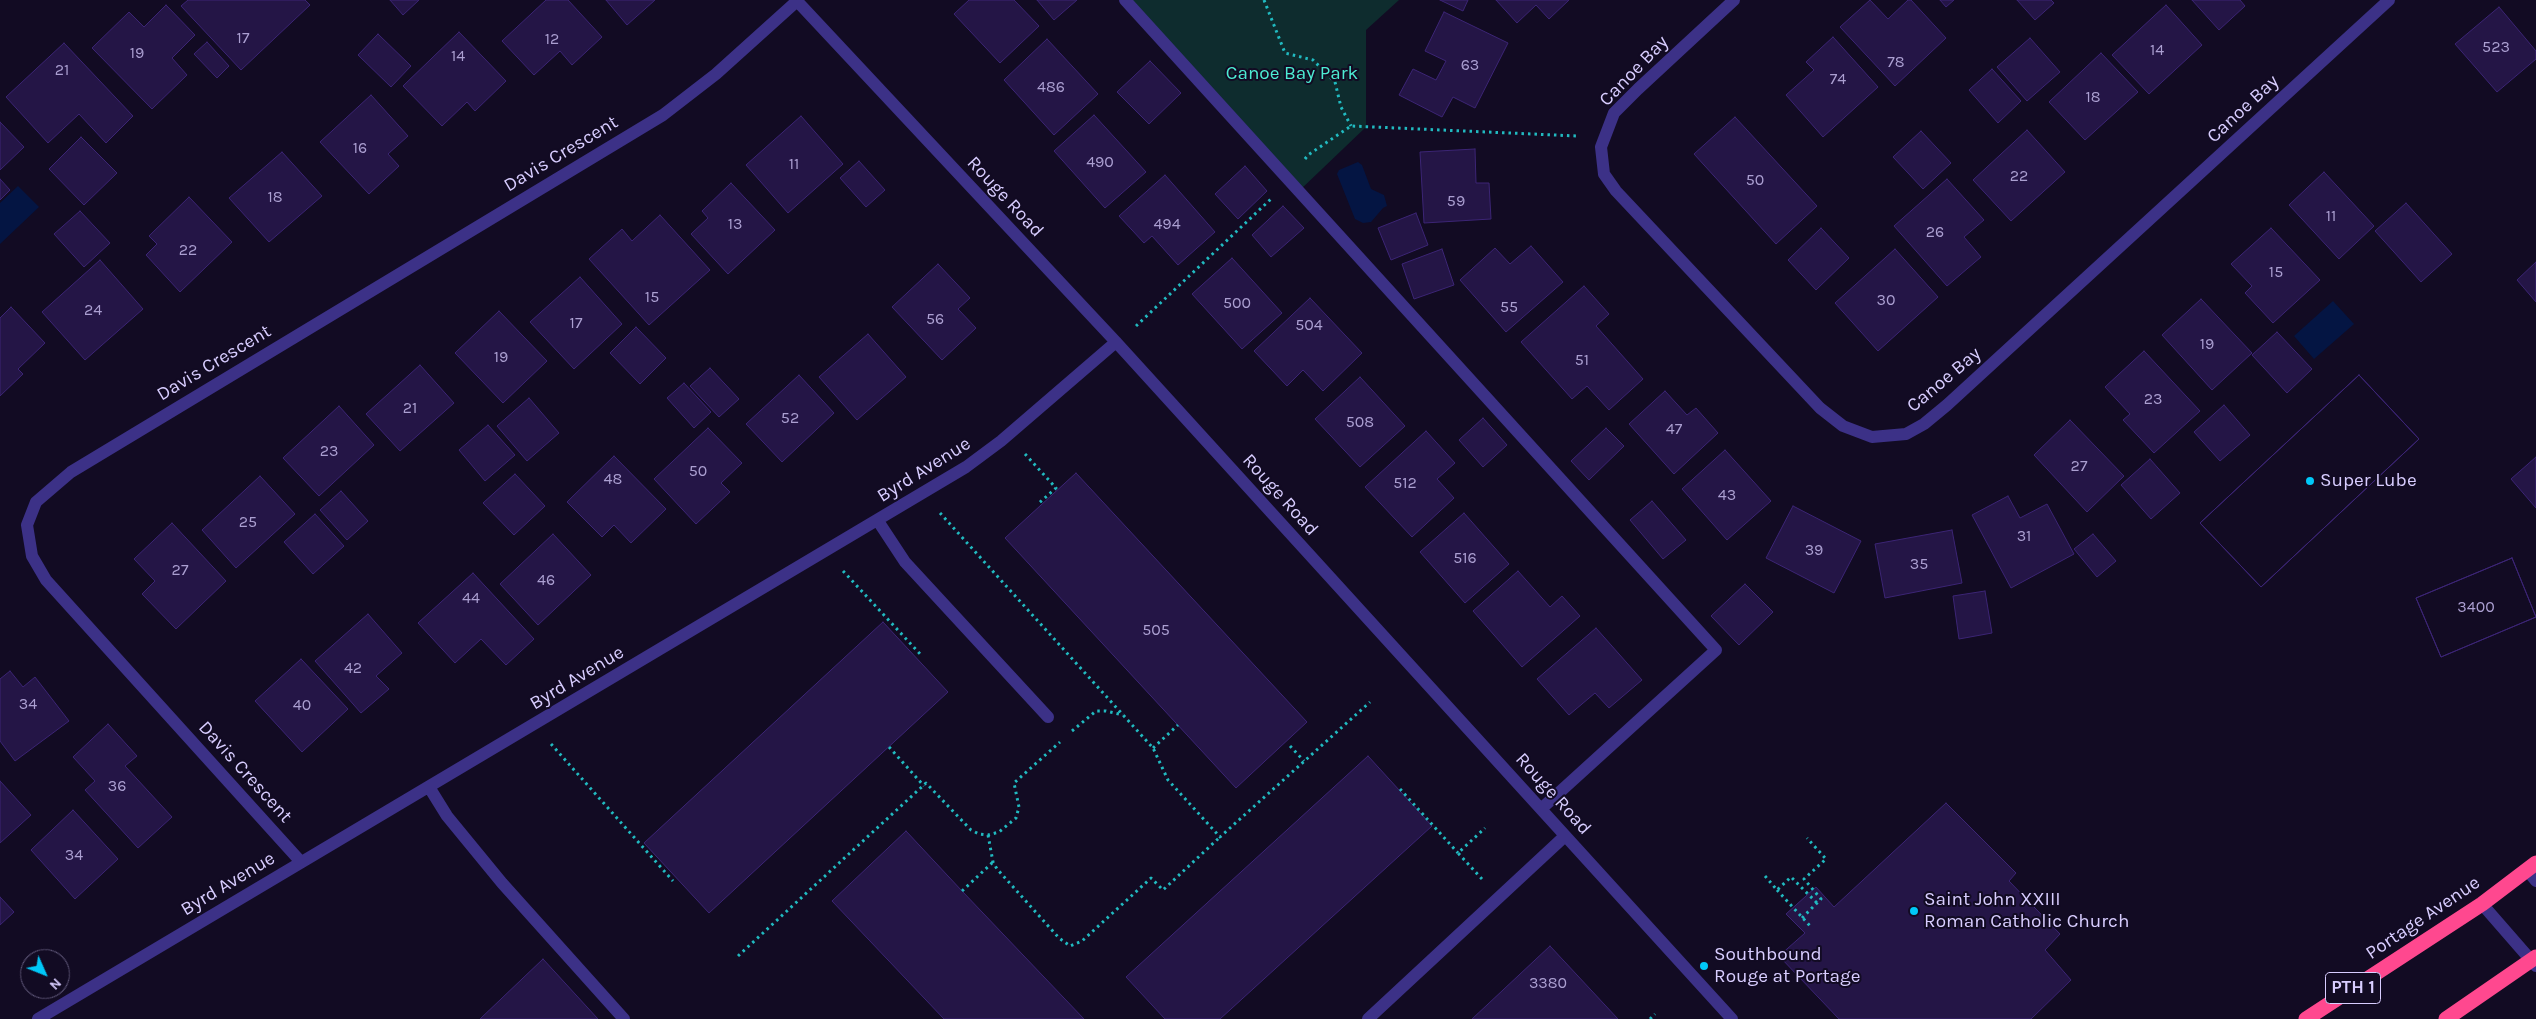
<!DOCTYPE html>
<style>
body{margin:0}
#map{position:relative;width:2536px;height:1019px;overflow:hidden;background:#120b23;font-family:Karla,sans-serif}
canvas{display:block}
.north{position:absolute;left:20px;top:949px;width:50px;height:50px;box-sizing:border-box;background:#120b23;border:1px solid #61597b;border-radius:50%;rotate:134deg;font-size:14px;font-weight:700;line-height:20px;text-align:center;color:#d8cdff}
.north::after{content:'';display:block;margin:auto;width:18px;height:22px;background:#00c8f8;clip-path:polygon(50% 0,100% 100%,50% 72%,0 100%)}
</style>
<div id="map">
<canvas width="2536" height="1019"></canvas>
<div class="north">N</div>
</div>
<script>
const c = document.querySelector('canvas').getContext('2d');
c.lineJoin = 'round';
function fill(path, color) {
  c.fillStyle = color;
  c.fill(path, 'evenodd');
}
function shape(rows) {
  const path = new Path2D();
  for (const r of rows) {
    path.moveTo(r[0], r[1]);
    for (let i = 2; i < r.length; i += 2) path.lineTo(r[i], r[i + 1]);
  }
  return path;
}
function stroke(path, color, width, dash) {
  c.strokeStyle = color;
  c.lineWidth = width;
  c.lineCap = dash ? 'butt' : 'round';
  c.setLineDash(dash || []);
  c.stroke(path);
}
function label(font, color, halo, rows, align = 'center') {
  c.font = font + ' Karla,sans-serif';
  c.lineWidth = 4;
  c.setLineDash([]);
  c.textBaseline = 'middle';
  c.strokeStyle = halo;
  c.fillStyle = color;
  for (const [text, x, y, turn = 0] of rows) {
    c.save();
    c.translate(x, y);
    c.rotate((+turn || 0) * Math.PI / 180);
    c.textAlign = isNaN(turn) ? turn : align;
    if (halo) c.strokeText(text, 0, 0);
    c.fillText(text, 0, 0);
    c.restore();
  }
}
const green = shape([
 [1125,0,1399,0,1366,30,1366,127,1299,191]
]);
const water = shape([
 [1358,162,1362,165,1371,189,1384,195,1387,206,1383,208,1371,222,1363,223,1355,219,1337,174,1339,170],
 [18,186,39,207,0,244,0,203],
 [2333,301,2354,324,2314,359,2294,336]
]);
const building = shape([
 [188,0,305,0,310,5,241,70,181,6,188,0],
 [390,0,419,0,403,15,390,0],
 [546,0,568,0,602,37,572,65,560,51,534,75,502,41,546,0],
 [606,0,655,0,627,25,606,0],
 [969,0,1014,0,1039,26,1000,63,954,14,969,0],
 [1037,0,1077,0,1054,20,1037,0],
 [1440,0,1468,0,1463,11,1440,0],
 [1496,0,1569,0,1549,19,1536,5,1517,23,1496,0],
 [1870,0,1888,19,1908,0,1911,0,1946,38,1895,86,1840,27,1870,0],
 [1940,0,1954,0,1946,7,1940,0],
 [2017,0,2051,0,2054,3,2035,20,2017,0],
 [2192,0,2240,0,2245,6,2219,30,2192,0],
 [166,5,195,35,172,58,187,75,152,109,92,48,129,12,144,27,166,5],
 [2166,5,2202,45,2149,94,2112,55,2166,5],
 [2499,7,2536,51,2536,59,2497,92,2455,44,2499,7],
 [1444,12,1508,43,1475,108,1453,97,1442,117,1399,95,1413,69,1436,80,1446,61,1425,51,1444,12],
 [459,32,506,81,475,111,467,102,442,126,403,86,459,32],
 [378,34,411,66,391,87,358,55,378,34],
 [1833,37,1878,87,1823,137,1786,95,1814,70,1806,62,1833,37],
 [2030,38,2060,72,2027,101,1997,67,2030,38],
 [1047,39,1098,94,1054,135,1004,80,1047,39],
 [207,42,229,66,217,78,194,54,207,42],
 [64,43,133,116,106,143,79,114,48,143,6,97,64,43],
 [2101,53,2138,92,2085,140,2049,102,2101,53],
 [1150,61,1181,93,1149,124,1117,92,1150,61],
 [1992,69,2021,101,1998,123,1969,90,1992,69],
 [371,95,408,136,388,154,399,166,369,194,320,142,371,95],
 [1094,115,1146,172,1105,208,1054,151,1094,115],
 [801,116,843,164,788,213,746,165,801,116],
 [1735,117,1817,206,1776,244,1694,154,1735,117],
 [0,122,24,147,0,170,0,122],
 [2027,130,2065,172,2011,221,1973,180,2027,130],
 [1921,131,1951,163,1923,189,1893,157,1921,131],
 [81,137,117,173,84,205,49,169,81,137],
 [1475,149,1476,183,1489,183,1491,219,1424,223,1420,152,1475,149],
 [282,152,322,196,269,242,229,198,282,152],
 [859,161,885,190,866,207,840,178,859,161],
 [1245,166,1267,191,1238,219,1215,194,1245,166],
 [2324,172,2374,226,2339,259,2289,205,2324,172],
 [1165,175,1215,232,1178,265,1152,236,1144,243,1119,216,1165,175],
 [0,179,10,190,0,200,0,179],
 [1947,179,1984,220,1964,237,1981,257,1947,286,1894,226,1947,179],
 [731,183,775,230,728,274,691,234,708,218,702,211,731,183],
 [189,197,232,242,180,292,146,255,157,244,149,236,189,197],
 [2406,203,2452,254,2421,282,2375,231,2406,203],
 [1283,206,1304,228,1271,257,1252,235,1283,206],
 [80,211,110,243,84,267,54,234,80,211],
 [1416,213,1428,245,1391,260,1378,228,1416,213],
 [660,215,710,270,649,325,589,259,622,229,632,241,660,215],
 [1821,228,1849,258,1816,290,1788,260,1821,228],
 [2271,228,2320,280,2273,323,2245,293,2252,286,2231,264,2271,228],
 [1531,246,1563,282,1506,332,1460,280,1495,248,1510,264,1531,246],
 [1442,249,1454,285,1414,299,1402,264,1442,249],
 [1895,249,1938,297,1878,351,1835,303,1895,249],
 [1232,258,1282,313,1242,349,1192,294,1232,258],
 [100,260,143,309,85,360,42,312,100,260],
 [2536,262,2536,302,2517,280,2536,262],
 [938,264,970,298,958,309,976,328,942,360,892,307,938,264],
 [580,277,622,324,574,369,530,322,580,277],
 [1584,286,1609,314,1596,326,1643,379,1609,410,1587,386,1572,399,1521,342,1584,286],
 [1310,298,1362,353,1323,391,1303,370,1287,386,1254,351,1310,298],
 [2201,299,2252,353,2212,390,2162,335,2201,299],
 [11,307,45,343,18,369,23,374,0,396,0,318,11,307],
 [499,311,547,361,503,403,455,353,499,311],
 [636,327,666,358,640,384,610,353,636,327],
 [2277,332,2312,369,2287,393,2252,355,2277,332],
 [868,334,906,377,857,420,819,377,868,334],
 [2144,351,2200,411,2154,453,2123,420,2130,414,2105,387,2144,351],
 [420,365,454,403,400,451,366,414,420,365],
 [710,368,739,399,719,417,690,386,710,368],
 [799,375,834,413,782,462,746,424,799,375],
 [2359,375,2419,439,2261,587,2200,523,2359,375],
 [2359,375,2419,439,2261,587,2200,523,2359,375],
 [1360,377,1405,426,1360,467,1315,419,1360,377],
 [684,383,711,412,694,428,667,398,684,383],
 [1665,391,1687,415,1696,408,1718,433,1674,474,1629,424,1665,391],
 [529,398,559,433,527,461,497,426,529,398],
 [2224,405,2250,435,2220,461,2194,432,2224,405],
 [339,406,374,445,319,496,283,458,339,406],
 [1483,418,1507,445,1483,467,1459,440,1483,418],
 [2070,420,2124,476,2087,512,2034,455,2070,420],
 [488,425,515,455,485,481,459,450,488,425],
 [708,428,742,463,721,483,730,492,696,524,654,479,708,428],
 [1606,428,1624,446,1589,480,1571,461,1606,428],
 [1426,431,1455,463,1437,479,1454,498,1412,537,1365,487,1426,431],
 [1725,450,1771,501,1727,540,1682,489,1725,450],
 [614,456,666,509,631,543,614,525,602,537,567,502,614,456],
 [2536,457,2536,508,2511,479,2536,457],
 [2150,459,2180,493,2151,519,2121,485,2150,459],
 [1076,473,1307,722,1236,788,1005,538,1076,473],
 [515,474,545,506,514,535,483,503,515,474],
 [260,476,295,514,236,568,202,530,260,476],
 [341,491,368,521,347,540,320,510,341,491],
 [2008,496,2020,518,2047,504,2074,554,2011,588,1972,515,2008,496],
 [1652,501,1686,540,1663,559,1630,520,1652,501],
 [1793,506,1861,541,1834,593,1766,558,1793,506],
 [1464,513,1509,564,1465,603,1420,552,1464,513],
 [315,514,344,546,313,574,284,542,315,514],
 [172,523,226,581,176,629,142,594,155,581,134,559,172,523],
 [1952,530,1962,583,1885,598,1875,544,1952,530],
 [553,534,591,575,538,625,500,584,553,534],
 [2093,534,2116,561,2097,577,2074,549,2093,534],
 [2512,558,2536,617,2441,657,2416,598,2512,558],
 [2512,558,2536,617,2441,657,2416,598,2512,558],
 [1518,571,1550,607,1562,596,1580,616,1522,667,1473,611,1518,571],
 [473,573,534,639,506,665,481,639,455,663,418,623,473,573],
 [1745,584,1773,612,1739,645,1711,616,1745,584],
 [1985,591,1992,633,1959,639,1953,596,1985,591],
 [368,614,402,653,376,676,389,689,361,713,315,661,368,614],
 [883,622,948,692,709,913,644,843,883,622],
 [1596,628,1642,680,1609,708,1595,693,1569,715,1537,679,1596,628],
 [301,659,348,709,302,752,255,701,301,659],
 [10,671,23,687,35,677,69,721,15,761,0,741,0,679,10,671],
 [108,724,137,756,125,766,172,817,138,848,85,790,95,781,73,757,108,724],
 [1368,756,1432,826,1220,1019,1165,1019,1126,977,1368,756],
 [0,781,31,815,0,843,0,781],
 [1946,803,2016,873,2009,881,2060,934,2045,950,2071,980,2031,1019,1839,1019,1779,956,1805,933,1786,914,1816,887,1834,907,1946,803],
 [73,810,118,859,75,899,31,850,73,810],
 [906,831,962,891,1084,1019,944,1019,832,901,906,831],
 [0,897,14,912,0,925,0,897],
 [1550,946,1618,1019,1472,1019,1550,946],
 [543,959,598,1019,480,1019,543,959]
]);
const path = shape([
 [1264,0,1285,53,1313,60,1335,82,1341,107,1351,126],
 [1305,159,1308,155,1351,126,1577,136],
 [1136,326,1272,198],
 [1025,454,1056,488,1039,503],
 [940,513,1153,748,1168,780,1220,837,1370,702],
 [843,571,922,656],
 [1072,731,1096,711,1106,711,1123,715],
 [551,744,673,881],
 [1290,746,1304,761],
 [889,747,924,786],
 [1153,748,1178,725],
 [1400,789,1458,853],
 [988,835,993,862,997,869,1059,938,1070,946,1082,941,1151,878,1163,890,1220,837],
 [1765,876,1777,890,1791,877,1817,903],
 [1482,879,1458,853,1485,828],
 [1777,890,1811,927],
 [962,891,993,862],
 [1802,918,1821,899,1804,879,1826,859,1807,838],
 [738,956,926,783,971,830,979,834,988,835,999,832,1016,818,1019,807,1014,783,1060,742],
 [1650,1019,1655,1014]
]);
const minor = shape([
 [796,0,1116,342,1732,1019],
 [1125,0,1716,650,1541,809],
 [1734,0,1638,89,1614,113,1601,147,1604,174,1616,191,1820,408,1843,426,1872,437,1906,434,1924,424,1947,405,2389,0],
 [878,521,905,562,1048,717],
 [429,787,447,816,502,883,624,1019],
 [301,862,46,580,32,556,27,525,36,502,71,472,663,115,716,74,797,1],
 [2527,870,2536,881],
 [2482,904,2536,966],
 [38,1019,966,467,1001,441,1116,342],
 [1368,1019,1565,836]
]);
const highway = shape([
 [2306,1019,2482,904,2536,863],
 [2446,1019,2536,957]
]);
const markers = [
 [2310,481,5,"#00c8f8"],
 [1914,911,5,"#00c8f8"],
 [1704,966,5,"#00c8f8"]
];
const numberNames = [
 ["17",243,38],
 ["12",552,39],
 ["523",2496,47],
 ["14",2157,50],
 ["19",137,53],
 ["14",458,56],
 ["78",1896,62],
 ["63",1470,65],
 ["21",62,70],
 ["74",1838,79],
 ["486",1051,87],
 ["18",2093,97],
 ["16",360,148],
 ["490",1100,162],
 ["11",794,164],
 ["22",2019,176],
 ["50",1755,180],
 ["18",275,197],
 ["59",1456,201],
 ["11",2331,216],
 ["13",735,224],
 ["494",1167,224],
 ["26",1935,232],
 ["22",188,250],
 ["15",2276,272],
 ["15",652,297],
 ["30",1886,300],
 ["500",1237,303],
 ["55",1509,307],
 ["24",93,310],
 ["56",935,319],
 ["17",576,323],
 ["504",1309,325],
 ["19",2207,344],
 ["19",501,357],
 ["51",1582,360],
 ["23",2153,399],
 ["21",410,408],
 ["52",790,418],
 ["508",1360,422],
 ["47",1674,429],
 ["23",329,451],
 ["27",2079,466],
 ["50",698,471],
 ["48",613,479],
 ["512",1405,483],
 ["43",1727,495],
 ["25",248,522],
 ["31",2024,536],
 ["39",1814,550],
 ["516",1465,558],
 ["35",1919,564],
 ["27",180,570],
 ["46",546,580],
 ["44",471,598],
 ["3400",2476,607],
 ["505",1156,630],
 ["42",353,668],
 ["34",28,704],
 ["40",302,705],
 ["36",117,786],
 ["34",74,855],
 ["3380",1548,983]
];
const shields = [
 [2353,988,55]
];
const shieldNames = [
 ["PTH 1",2353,988]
];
const streetNames = [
 ["Canoe Bay",1634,71,-46],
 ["Canoe Bay",2243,109,-43],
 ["Davis Crescent",561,154,-31],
 ["Rouge Road",1005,197,47],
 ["Davis Crescent",214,363,-31],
 ["Canoe Bay",1944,380,-40],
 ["Byrd Avenue",924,470,-32],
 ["Rouge Road",1280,495,48],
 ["Byrd Avenue",577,678,-31],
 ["Davis Crescent",245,772,48],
 ["Rouge Road",1553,794,48],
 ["Byrd Avenue",228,884,-31],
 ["Portage Avenue",2423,918,-34]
];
const parkNames = [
 ["Canoe Bay Park",1292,74]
];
const poiNames = [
 ["Super Lube",2320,481],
 ["Saint John XXIII",1924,900],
 ["Roman Catholic Church",1924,922],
 ["Southbound",1714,955],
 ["Rouge at Portage",1714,977]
];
fill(green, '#0e2c2e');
fill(water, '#041543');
fill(building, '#241546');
stroke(building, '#3c2575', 1);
stroke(path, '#21bac0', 3, [2.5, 4]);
stroke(minor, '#3c3187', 12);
stroke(highway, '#ff488f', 15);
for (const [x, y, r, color] of markers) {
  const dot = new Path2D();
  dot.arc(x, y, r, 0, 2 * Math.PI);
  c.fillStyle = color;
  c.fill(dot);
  stroke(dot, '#120b23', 2);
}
label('16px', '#ab9fd1', null, numberNames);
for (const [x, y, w] of shields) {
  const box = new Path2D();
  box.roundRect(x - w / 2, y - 15.5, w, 31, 4);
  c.fillStyle = '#120b23';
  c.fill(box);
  stroke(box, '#d8cdff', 1);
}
label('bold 18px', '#d8cdff', null, shieldNames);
label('19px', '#d8cdff', '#120b23', streetNames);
label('19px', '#4decd3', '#120b23', parkNames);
label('19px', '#d8cdff', '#120b23', poiNames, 'left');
</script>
